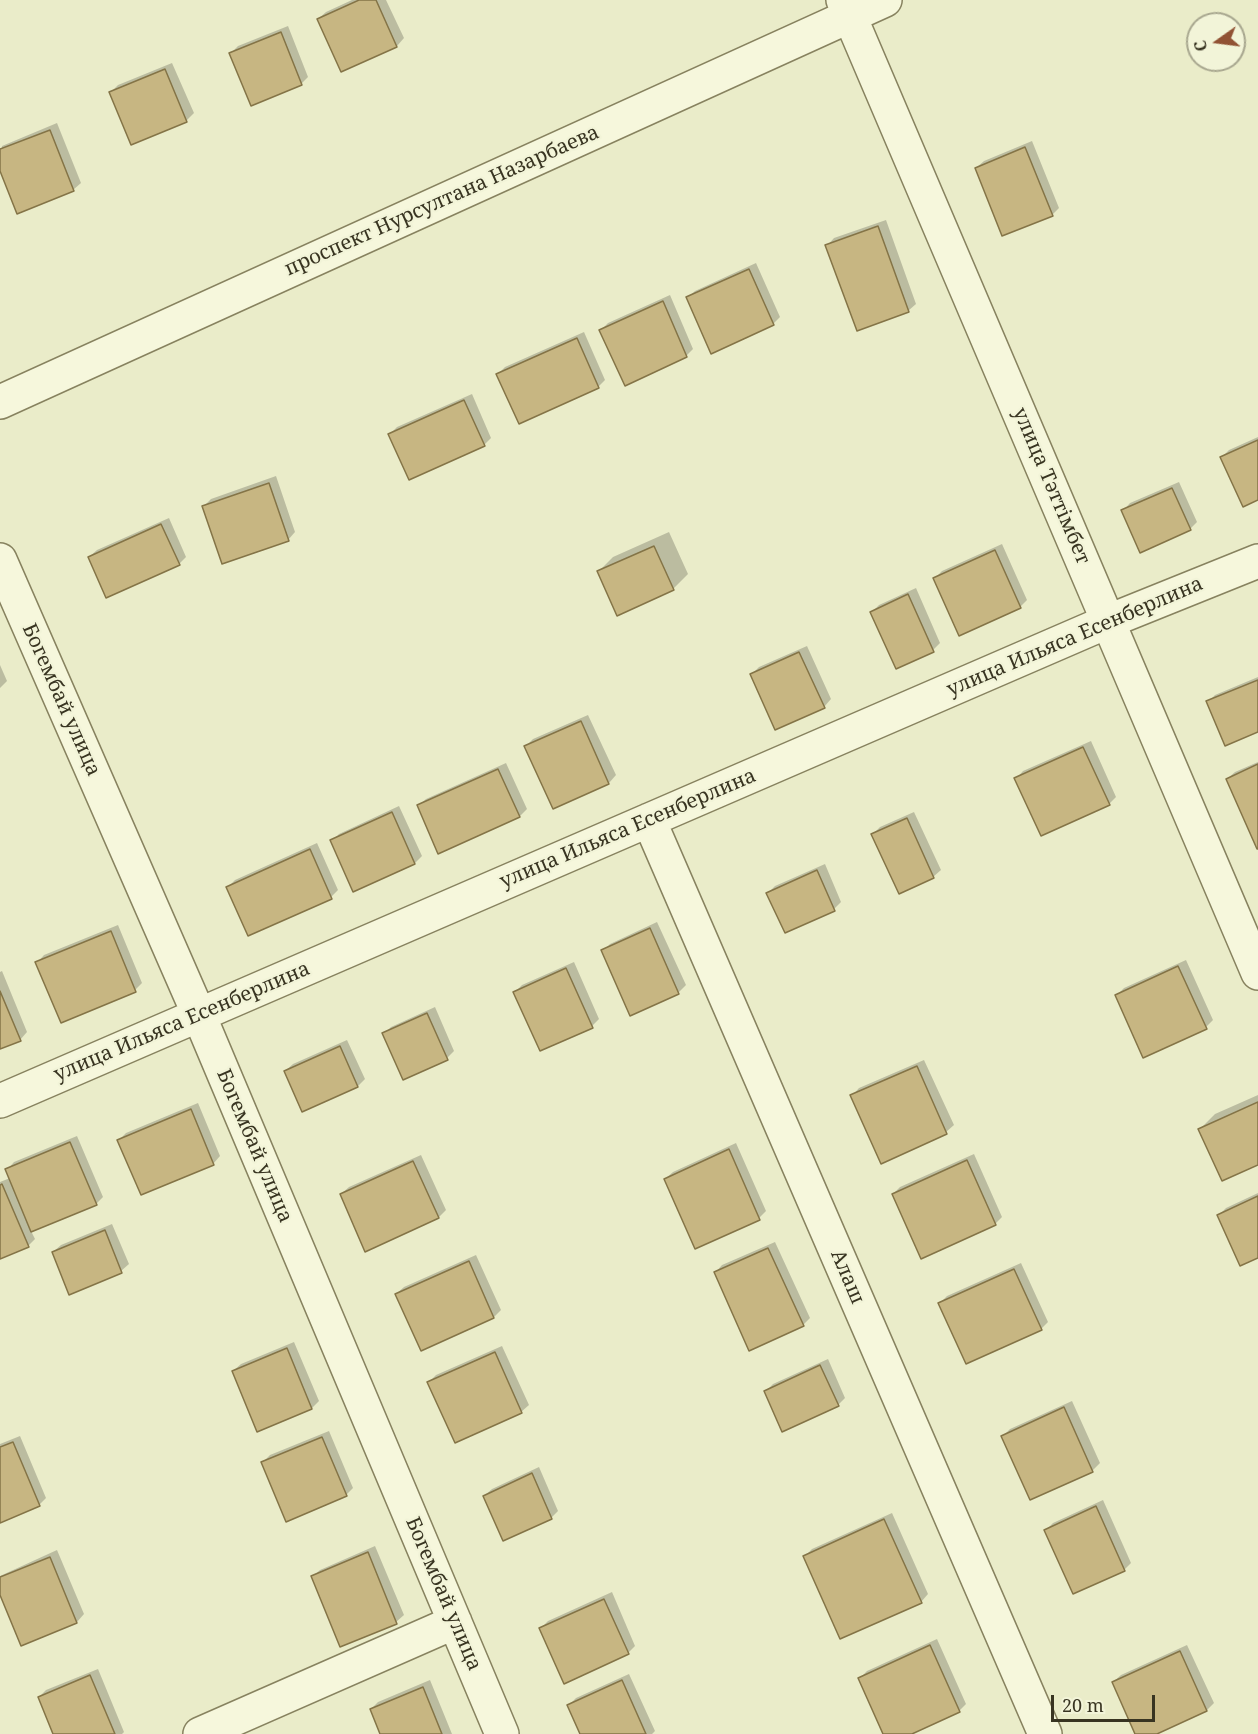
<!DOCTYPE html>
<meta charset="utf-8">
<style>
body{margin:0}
#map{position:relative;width:1258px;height:1734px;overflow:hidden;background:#eaecc9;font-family:"Noto Serif",serif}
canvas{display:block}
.north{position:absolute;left:1186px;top:12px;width:60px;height:60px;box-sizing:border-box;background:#f2f4d8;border:2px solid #a8a78f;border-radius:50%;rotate:256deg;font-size:16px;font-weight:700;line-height:24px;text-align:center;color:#383421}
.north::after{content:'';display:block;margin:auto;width:21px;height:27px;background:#915234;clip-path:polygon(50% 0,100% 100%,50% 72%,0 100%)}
.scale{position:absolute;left:1051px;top:1695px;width:104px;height:27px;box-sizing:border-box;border:3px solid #383421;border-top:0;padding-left:8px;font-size:18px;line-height:21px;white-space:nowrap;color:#383421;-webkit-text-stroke:4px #f2f4d8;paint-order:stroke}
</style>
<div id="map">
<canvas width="1258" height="1734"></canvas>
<div class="north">С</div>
<div class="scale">20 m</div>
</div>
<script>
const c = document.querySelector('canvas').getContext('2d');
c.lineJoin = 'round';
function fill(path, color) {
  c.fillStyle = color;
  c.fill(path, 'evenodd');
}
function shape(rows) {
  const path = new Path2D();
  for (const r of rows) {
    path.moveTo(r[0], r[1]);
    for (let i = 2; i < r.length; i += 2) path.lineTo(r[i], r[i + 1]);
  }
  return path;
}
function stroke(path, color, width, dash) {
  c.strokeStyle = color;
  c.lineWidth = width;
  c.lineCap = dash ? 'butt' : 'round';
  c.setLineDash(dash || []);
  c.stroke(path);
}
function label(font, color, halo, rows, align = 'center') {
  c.font = font + ' "Noto Serif",serif';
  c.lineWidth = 4.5;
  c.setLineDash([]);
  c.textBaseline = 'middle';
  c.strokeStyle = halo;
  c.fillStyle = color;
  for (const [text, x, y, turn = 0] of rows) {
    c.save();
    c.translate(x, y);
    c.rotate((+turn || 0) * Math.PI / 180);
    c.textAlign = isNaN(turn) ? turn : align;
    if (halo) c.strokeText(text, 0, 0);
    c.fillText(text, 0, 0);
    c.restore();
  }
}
const shadow = shape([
 [352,0,386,0,404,38,397,46,341,70,318,19,326,12],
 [288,26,308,77,301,84,231,53,238,46],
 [172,63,194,113,186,121,132,143,111,92,118,85],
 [57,123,81,183,73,190,0,167,2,146],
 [1032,141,1059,208,1052,215,976,168,984,161],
 [886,220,916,304,908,311,827,246,834,238],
 [756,263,780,317,773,324,687,298,695,291],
 [670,295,693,349,686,356,601,330,608,323],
 [584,332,605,380,598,387,498,374,505,367],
 [472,394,491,438,484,445,390,434,397,427],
 [1258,437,1258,499,1222,457,1229,450],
 [276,476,295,532,288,540,204,506,211,499],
 [1179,482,1197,522,1190,529,1123,511,1130,503],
 [169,518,186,557,179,564,89,557,97,550],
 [669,532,688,574,673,589,598,572,613,557],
 [1002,544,1027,600,1020,607,935,578,942,571],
 [916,588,940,643,933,650,872,612,879,605],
 [807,646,831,699,824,707,751,675,759,667],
 [0,665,7,681,0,688],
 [1258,677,1258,731,1208,702,1215,695],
 [588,715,616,775,609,783,554,807,526,746,533,739],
 [1091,741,1116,797,1109,804,1016,779,1023,771],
 [1258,762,1258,847,1227,779,1235,772],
 [506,763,527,809,520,816,439,852,418,806,426,799],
 [399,806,422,856,415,863,354,890,332,841,339,834],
 [914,812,941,870,933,877,873,834,880,827],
 [317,843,338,890,331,897,228,887,235,880],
 [825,864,841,902,834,909,768,893,775,886],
 [657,922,686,985,679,992,631,1014,603,951,610,944],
 [118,925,142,983,135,990,37,963,44,955],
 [1186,960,1213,1020,1206,1027,1117,995,1124,988],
 [574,962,599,1019,592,1026,515,992,522,985],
 [2,971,27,1032,20,1040,0,1048,0,972],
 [435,1007,454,1051,447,1058,384,1034,391,1027],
 [347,1040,365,1079,358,1086,285,1071,293,1064],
 [924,1060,954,1125,946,1132,882,1162,852,1096,859,1088],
 [1258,1095,1258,1164,1200,1129,1215,1114],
 [198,1103,220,1156,213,1164,119,1140,126,1133],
 [77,1136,103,1197,96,1204,31,1231,35,1239,28,1246,0,1258,0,1182,10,1178,7,1170,14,1162],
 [736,1143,766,1211,759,1218,665,1179,673,1172],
 [974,1154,1002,1217,995,1224,893,1194,900,1187],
 [421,1155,446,1210,439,1217,366,1250,341,1194,349,1187],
 [1258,1193,1258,1257,1219,1215,1226,1208],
 [112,1224,129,1264,121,1271,70,1293,53,1252,61,1245],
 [775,1242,810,1318,803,1325,715,1273,722,1265],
 [476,1255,501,1310,494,1317,421,1349,396,1294,404,1287],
 [1021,1263,1048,1322,1041,1329,940,1303,947,1296],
 [294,1342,319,1401,312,1408,258,1430,233,1371,241,1364],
 [502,1346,529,1405,521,1412,429,1382,436,1375],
 [828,1359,845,1398,838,1405,766,1391,773,1384],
 [1072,1401,1100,1463,1093,1470,1031,1498,1003,1436,1010,1429],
 [329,1431,353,1488,346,1495,263,1462,270,1455],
 [20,1436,46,1498,39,1505,0,1521,0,1444],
 [539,1467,558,1511,551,1518,484,1496,492,1489],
 [1103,1500,1131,1563,1124,1570,1046,1530,1053,1523],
 [892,1513,928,1594,921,1602,805,1556,812,1549],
 [375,1546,404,1615,396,1622,341,1646,312,1577,320,1570],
 [57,1550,84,1614,77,1622,22,1644,0,1591,0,1576],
 [612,1592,635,1646,628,1653,541,1628,548,1621],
 [937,1639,966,1704,959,1711,908,1734,884,1734,860,1678,867,1671],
 [1187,1645,1214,1703,1207,1710,1153,1734,1136,1734,1113,1682,1121,1675],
 [98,1669,124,1732,122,1734,55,1734,39,1697,46,1690],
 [629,1674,655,1731,652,1734,581,1734,569,1705,576,1698],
 [430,1680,452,1734,381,1734,371,1709,378,1702]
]);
const building = shape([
 [359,0,376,0,397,47,341,72,317,19,359,0],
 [281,32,302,85,251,106,229,53,281,32],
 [165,69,187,122,131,145,109,92,165,69],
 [50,130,74,191,17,214,0,171,0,149,50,130],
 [1025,147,1053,216,1002,236,975,168,1025,147],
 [878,226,909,312,857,331,825,245,878,226],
 [749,269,774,325,711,354,686,297,749,269],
 [663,301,687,357,625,386,599,330,663,301],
 [577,338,599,388,519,424,496,374,577,338],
 [464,400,485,446,409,480,388,434,464,400],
 [1258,440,1258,500,1243,507,1220,457,1258,440],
 [269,483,289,541,222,564,202,506,269,483],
 [1172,488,1191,530,1140,553,1121,510,1172,488],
 [161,524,180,565,106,598,88,557,161,524],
 [654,546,674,590,617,616,597,571,654,546],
 [995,550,1021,608,959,636,933,578,995,550],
 [908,594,934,652,896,669,870,612,908,594],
 [799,652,825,708,775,730,750,674,799,652],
 [1258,680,1258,732,1225,746,1206,701,1258,680],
 [581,721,609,784,553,809,524,746,581,721],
 [1083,747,1110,805,1041,836,1014,778,1083,747],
 [1258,764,1258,849,1257,849,1226,779,1258,764],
 [498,769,520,817,438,854,417,805,498,769],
 [392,812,415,864,353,892,330,840,392,812],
 [907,818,934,878,899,894,871,834,907,818],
 [310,849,332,899,248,936,226,887,310,849],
 [817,870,835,911,785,933,766,893,817,870],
 [650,928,679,994,630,1016,601,950,650,928],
 [111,931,136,992,61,1023,35,962,111,931],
 [1178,966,1207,1029,1143,1058,1115,995,1178,966],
 [566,968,593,1028,540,1051,513,992,566,968],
 [0,991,21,1041,0,1049,0,991],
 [427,1013,448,1060,403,1080,382,1033,427,1013],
 [340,1046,358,1087,302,1112,284,1071,340,1046],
 [917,1066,947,1134,881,1164,850,1095,917,1066],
 [1258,1102,1258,1165,1222,1181,1198,1129,1258,1102],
 [191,1109,214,1165,141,1195,117,1140,191,1109],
 [70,1142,97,1205,31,1232,5,1169,70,1142],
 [729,1149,760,1220,695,1249,664,1179,729,1149],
 [967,1160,996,1225,921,1259,892,1194,967,1160],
 [413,1161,439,1218,365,1252,340,1194,413,1161],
 [2,1184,29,1247,0,1259,0,1185,2,1184],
 [1258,1196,1258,1258,1240,1266,1217,1215,1258,1196],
 [105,1230,122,1273,69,1295,52,1252,105,1230],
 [768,1248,804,1326,749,1351,714,1272,768,1248],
 [469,1261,494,1318,421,1351,395,1294,469,1261],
 [1014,1269,1042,1330,966,1364,938,1303,1014,1269],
 [287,1348,312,1409,257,1432,232,1371,287,1348],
 [495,1352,522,1413,455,1443,427,1382,495,1352],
 [820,1365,839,1406,782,1432,764,1391,820,1365],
 [1064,1407,1093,1472,1030,1500,1001,1436,1064,1407],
 [322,1437,347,1496,286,1522,261,1462,322,1437],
 [13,1442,40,1506,0,1523,0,1447,13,1442],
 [532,1473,552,1519,503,1541,483,1496,532,1473],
 [1096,1506,1125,1571,1073,1594,1044,1530,1096,1506],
 [884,1519,922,1603,840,1639,803,1556,884,1519],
 [368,1552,397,1624,340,1647,311,1576,368,1552],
 [50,1557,77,1623,21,1646,0,1595,0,1577,50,1557],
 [604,1599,629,1654,564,1684,539,1628,604,1599],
 [930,1645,960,1712,912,1734,883,1734,858,1678,930,1645],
 [1180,1651,1207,1711,1157,1734,1135,1734,1112,1682,1180,1651],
 [90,1675,115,1734,53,1734,38,1697,90,1675],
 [622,1680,646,1734,580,1734,567,1705,622,1680],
 [423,1687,442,1734,380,1734,370,1709,423,1687]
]);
const minor = shape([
 [843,0,1258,973],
 [0,402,885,0],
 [0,560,199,1015,502,1734],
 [649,820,1045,1734],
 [0,1101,1109,621,1258,561],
 [200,1734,455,1622]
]);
const streetNames = [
 ["проспект Нурсултана Назарбаева",442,201,-24],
 ["улица Тәттімбет",1051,486,67],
 ["улица Ильяса Есенберлина",1075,637,-23],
 ["Богембай улица",61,700,66],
 ["улица Ильяса Есенберлина",628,829,-23],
 ["улица Ильяса Есенберлина",182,1022,-23],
 ["Богембай улица",254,1146,67],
 ["Алаш",847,1277,67],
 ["Богембай улица",443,1594,67]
];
fill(shadow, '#0003');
fill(building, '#c7b682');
stroke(building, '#847447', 1.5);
stroke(minor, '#87825f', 36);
stroke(minor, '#f6f7dc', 33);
label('20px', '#383421', '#f2f4d8', streetNames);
</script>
